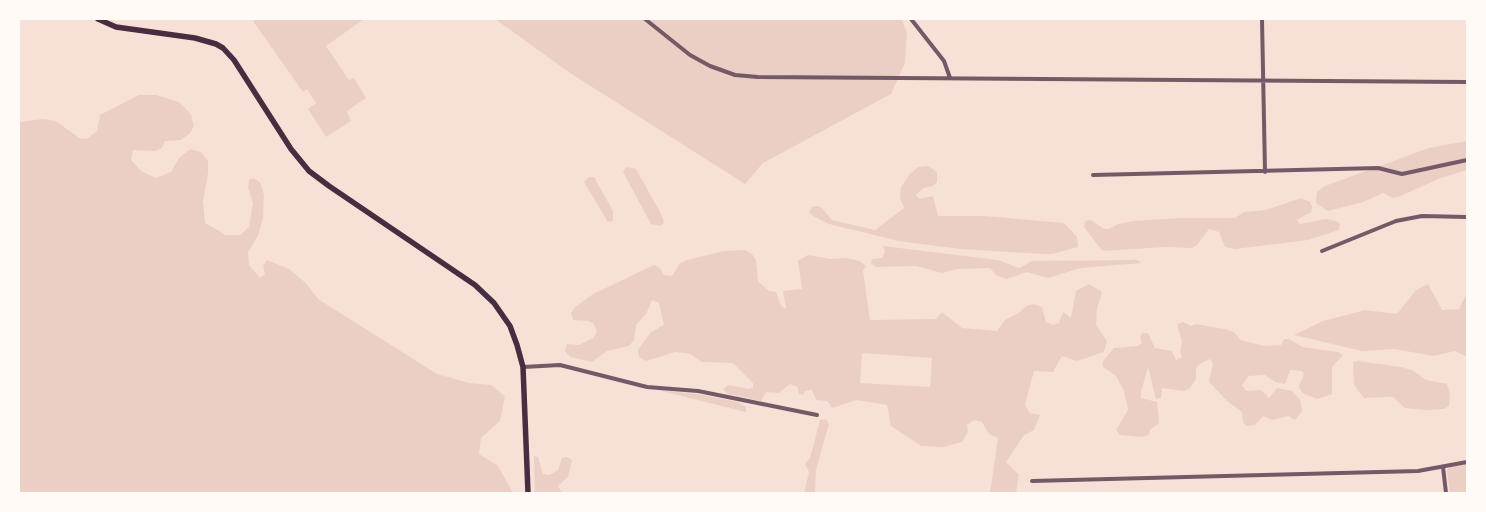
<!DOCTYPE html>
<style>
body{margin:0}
#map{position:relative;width:1486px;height:512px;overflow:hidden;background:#f7e1d7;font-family:Arial,sans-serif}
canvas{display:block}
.frame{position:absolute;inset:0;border:20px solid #fffaf5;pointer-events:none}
</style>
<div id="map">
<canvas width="1486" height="512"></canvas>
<div class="frame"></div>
</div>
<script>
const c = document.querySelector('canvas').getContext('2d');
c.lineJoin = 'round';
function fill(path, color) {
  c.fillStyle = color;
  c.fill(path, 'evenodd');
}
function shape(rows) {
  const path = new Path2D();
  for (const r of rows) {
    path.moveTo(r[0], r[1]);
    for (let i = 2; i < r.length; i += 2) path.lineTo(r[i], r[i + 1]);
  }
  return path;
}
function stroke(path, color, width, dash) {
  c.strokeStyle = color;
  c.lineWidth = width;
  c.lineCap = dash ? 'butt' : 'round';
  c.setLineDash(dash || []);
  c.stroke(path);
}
const green = shape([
 [256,19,364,19,326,46,349,80,354,78,366,98,347,111,351,121,326,137,308,109,316,103,307,89,303,92,253,21],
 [495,19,902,19,907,33,905,63,891,94,763,163,745,184,570,73],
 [139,95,156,95,179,102,191,114,194,126,190,133,181,140,165,141,162,148,155,151,133,150,131,160,141,171,156,178,171,172,179,158,190,149,201,152,208,161,208,173,203,201,205,223,226,235,240,235,249,227,253,203,248,188,249,180,253,178,260,182,264,195,263,218,258,236,248,252,249,265,260,278,265,274,263,266,267,260,289,269,306,283,318,299,437,374,469,383,491,385,505,396,500,421,481,438,479,454,498,466,513,493,19,493,19,122,43,119,56,121,79,138,87,139,97,131,100,115],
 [1467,141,1467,170,1441,178,1398,197,1393,198,1383,193,1363,202,1328,211,1316,203,1317,192,1325,186,1429,148],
 [928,166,937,172,937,182,933,186,923,188,916,195,919,199,933,196,938,216,985,216,1064,223,1077,237,1078,247,1052,254,1041,254,960,249,898,241,829,224,813,216,809,212,812,207,817,206,822,208,832,220,875,230,904,208,900,198,901,187,910,174,918,167],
 [626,167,636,169,660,212,664,222,661,226,651,224,623,172],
 [589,177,594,177,613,211,613,221,608,222,584,182],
 [1301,198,1310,202,1312,207,1311,212,1297,220,1300,224,1326,219,1336,221,1340,224,1339,230,1308,240,1235,249,1225,247,1219,232,1209,229,1197,245,1192,248,1165,247,1104,251,1100,248,1084,227,1085,221,1091,220,1104,229,1109,229,1118,224,1133,221,1181,218,1235,218,1244,212,1266,210],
 [883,246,998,260,1019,268,1032,261,1137,260,1142,263,1081,268,1048,278,1027,272,1007,279,997,276,990,268,958,269,942,273,916,266,876,267,871,264,872,259,882,258,885,251],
 [745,250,752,254,756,260,758,281,769,291,776,292,781,306,786,309,783,291,802,289,798,261,808,255,831,259,846,258,860,261,866,266,863,271,870,320,936,319,942,312,962,328,997,331,1005,320,1020,312,1026,306,1034,304,1042,307,1046,322,1053,325,1059,323,1063,312,1071,318,1076,291,1089,284,1102,292,1097,309,1096,325,1107,341,1104,352,1077,361,1062,356,1053,372,1034,371,1025,405,1030,413,1040,415,1034,430,1024,435,1006,462,1019,475,1016,493,990,493,998,438,989,434,982,422,974,420,967,425,968,432,962,442,943,447,921,446,891,426,887,405,857,400,832,408,827,401,816,400,812,390,805,391,803,395,799,394,797,387,790,384,779,393,766,392,761,401,728,394,723,389,728,385,750,389,753,387,753,383,733,363,702,362,690,354,675,352,646,361,639,357,638,350,642,344,651,332,664,325,659,303,652,300,646,314,636,325,634,340,629,346,607,351,592,362,570,357,565,351,567,344,579,345,593,338,597,332,594,324,588,321,573,320,571,313,575,307,593,294,654,265,660,268,664,275,672,276,680,263,687,260,723,251],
 [862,353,932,358,930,387,860,383],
 [1428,284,1442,310,1459,309,1467,293,1467,357,1455,351,1434,356,1394,349,1362,351,1294,335,1323,321,1365,310,1397,314,1416,290],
 [1183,322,1191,326,1196,324,1224,329,1234,332,1241,340,1264,346,1281,345,1284,339,1289,339,1303,347,1338,352,1343,355,1332,367,1332,394,1317,399,1302,393,1299,386,1304,374,1302,371,1290,370,1285,384,1275,382,1265,375,1249,376,1242,385,1246,391,1261,390,1269,398,1277,388,1292,391,1300,400,1302,411,1295,420,1288,416,1272,420,1263,416,1255,425,1247,426,1243,423,1242,412,1227,401,1209,382,1213,363,1210,359,1200,364,1196,368,1196,379,1190,388,1185,391,1162,388,1161,398,1156,399,1148,367,1141,392,1141,398,1157,402,1159,423,1150,430,1149,435,1143,437,1120,435,1116,430,1128,410,1124,391,1116,376,1102,366,1103,361,1114,348,1137,346,1142,343,1140,337,1143,333,1148,333,1155,348,1172,351,1176,360,1182,357,1180,352,1182,341,1178,329,1178,324],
 [1358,361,1401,367,1412,370,1426,380,1447,384,1450,394,1449,406,1444,409,1427,410,1405,408,1393,397,1364,398,1354,385,1353,362],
 [658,390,697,394,737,402,746,407,746,412],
 [826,419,829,424,816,470,815,493,804,493,809,472,805,464,810,458,820,420],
 [534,456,538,457,543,474,549,475,558,470,562,458,567,457,572,460,568,477,558,486,562,493,535,493],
 [1467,463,1467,493,1450,493,1447,471,1449,467]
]);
const minor = shape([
 [645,19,690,55,710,66,735,75,758,77,1467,82],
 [911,19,944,61,950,78],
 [1262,19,1265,172],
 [1093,175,1378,168,1402,174,1467,160],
 [1322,251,1396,221,1422,216,1467,217],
 [523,367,560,365,647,387,698,391,817,415],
 [1443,467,1446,493],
 [1032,481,1418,471,1467,462]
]);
const primary = shape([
 [98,19,116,27,195,38,216,44,223,48,234,60,291,149,309,171,329,186,475,285,494,303,510,326,517,345,523,367,528,493]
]);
fill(green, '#ebcfc5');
stroke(minor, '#755966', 4);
stroke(primary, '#4a2c40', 5.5);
</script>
